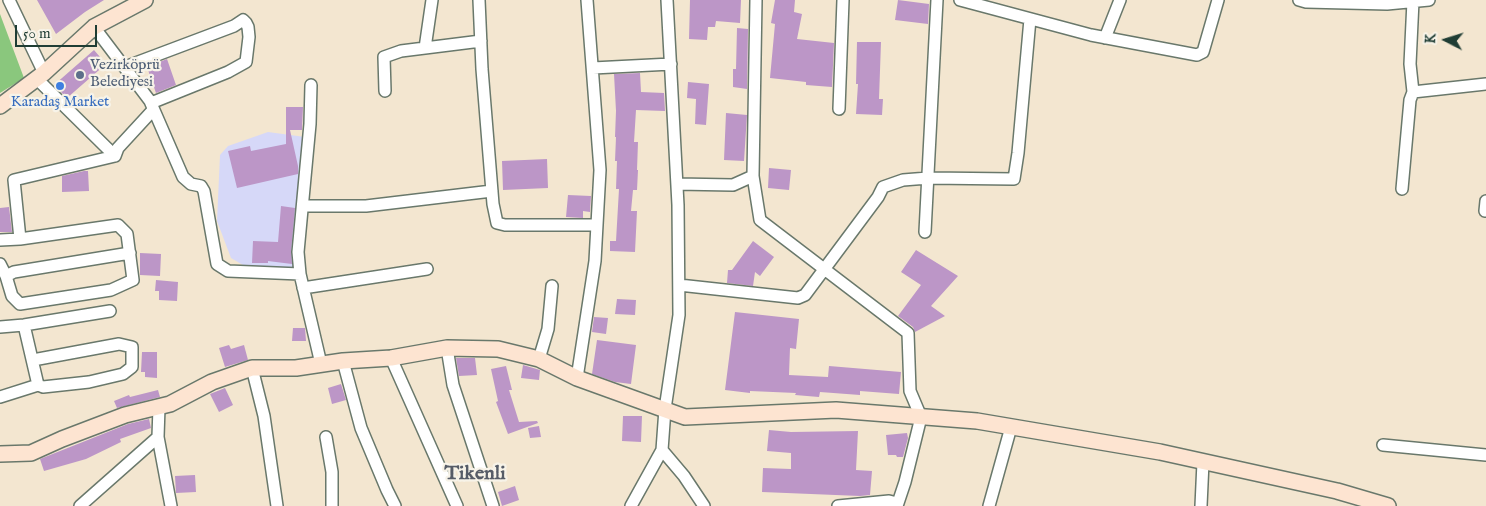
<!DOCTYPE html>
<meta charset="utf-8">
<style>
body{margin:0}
#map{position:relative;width:1486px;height:506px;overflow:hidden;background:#f3e6d0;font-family:"IM FELL English",serif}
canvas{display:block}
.north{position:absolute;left:1421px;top:15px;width:50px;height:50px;-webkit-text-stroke:4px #f7f3e8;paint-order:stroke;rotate:275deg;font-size:14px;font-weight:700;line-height:20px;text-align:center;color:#1f3d34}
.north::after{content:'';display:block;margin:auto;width:18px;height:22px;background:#1f3d34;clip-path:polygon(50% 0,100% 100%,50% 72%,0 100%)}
.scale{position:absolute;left:15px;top:25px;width:82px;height:22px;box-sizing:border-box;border:2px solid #1f3d34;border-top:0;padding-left:6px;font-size:15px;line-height:18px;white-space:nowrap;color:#1f3d34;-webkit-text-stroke:4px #f7f3e8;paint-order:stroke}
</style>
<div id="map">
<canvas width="1486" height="506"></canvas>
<div class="north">K</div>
<div class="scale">50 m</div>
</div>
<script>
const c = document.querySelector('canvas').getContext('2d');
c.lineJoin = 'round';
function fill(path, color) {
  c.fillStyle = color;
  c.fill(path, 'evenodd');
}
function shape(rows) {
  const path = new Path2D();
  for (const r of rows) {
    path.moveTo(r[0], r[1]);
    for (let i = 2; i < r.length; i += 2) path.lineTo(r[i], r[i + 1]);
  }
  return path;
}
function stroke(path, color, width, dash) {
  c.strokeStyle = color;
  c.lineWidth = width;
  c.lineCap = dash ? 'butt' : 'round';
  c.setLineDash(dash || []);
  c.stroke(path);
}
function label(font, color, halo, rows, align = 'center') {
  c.font = font + ' "IM FELL English",serif';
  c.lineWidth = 4.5;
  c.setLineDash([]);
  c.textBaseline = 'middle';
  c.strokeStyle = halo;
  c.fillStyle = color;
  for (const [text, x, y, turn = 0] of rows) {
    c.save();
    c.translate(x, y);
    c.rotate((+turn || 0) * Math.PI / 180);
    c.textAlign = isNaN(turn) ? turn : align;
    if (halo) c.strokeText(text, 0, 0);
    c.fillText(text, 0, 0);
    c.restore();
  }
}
const built = shape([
 [268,132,305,137,293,268,243,265,231,258,217,221,220,155,228,146]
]);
const green = shape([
 [0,14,24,78,0,93]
]);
const building = shape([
 [37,0,104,0,85,12,56,34],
 [690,0,741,0,740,23,716,21,715,27,708,27,707,40,689,39],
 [775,0,795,0,794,12,802,14,797,39,834,43,832,87,806,85,806,82,770,78,775,24,771,23],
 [898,0,929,4,928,24,895,20],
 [737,28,748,29,747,89,733,87,733,69,736,69],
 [857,42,881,42,879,99,883,99,882,115,856,114,858,84,856,84],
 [94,50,106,64,67,98,54,85],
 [167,59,176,85,156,93,147,67],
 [640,73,641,92,664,93,665,111,636,110,634,142,638,142,637,170,638,170,637,190,633,190,631,211,637,211,635,252,610,251,610,241,616,241,619,189,616,189,617,161,615,161,616,137,615,137,616,111,614,74],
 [688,82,709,84,706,125,695,124,696,99,687,98],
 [286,107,303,107,302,130,290,130,298,166,298,174,237,188,228,151,250,146,251,151,286,144],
 [726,113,747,115,744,161,724,160],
 [547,159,548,188,503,190,502,161],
 [769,168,791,170,789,190,768,188],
 [84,171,88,171,89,191,62,192,62,176],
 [568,195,591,196,590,212,583,211,583,218,566,217],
 [281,206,295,208,291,251,292,264,268,261,268,263,252,263,253,241,278,242],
 [9,207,12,232,0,232,0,208],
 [753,241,774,257,760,276,755,272,753,286,727,283,728,270,732,270],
 [916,250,958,276,931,306,945,316,915,332,913,327,898,316,921,285,901,272],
 [140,253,161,254,160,276,140,275],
 [156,280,178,282,177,301,159,300,159,291,155,291],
 [617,299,636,300,635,315,615,314],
 [735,312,799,319,796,349,790,348,789,375,828,377,829,366,901,372,899,394,860,391,860,395,820,392,819,397,795,395,796,393,750,391,750,393,725,390],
 [594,317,608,318,606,334,592,332],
 [293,328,305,328,306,341,292,341],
 [597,340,636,345,631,384,615,382,592,374],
 [229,345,231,349,244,345,248,360,225,367,219,348],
 [142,352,157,352,157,378,145,377,145,372,141,372],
 [456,358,475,358,477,375,459,376],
 [523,365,540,370,539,380,521,378],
 [506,366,512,390,509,390,519,422,537,421,538,423,508,434,496,402,498,401,491,369],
 [341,384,346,400,332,404,328,388],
 [225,388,233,405,219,412,210,394],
 [158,390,160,397,117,408,114,401,129,395,130,397],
 [623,416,642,416,641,442,622,441],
 [149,419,151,428,120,439,121,442,86,459,44,471,40,459,128,424],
 [539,426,541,437,530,438,528,428],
 [769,430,791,432,858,431,856,470,872,471,870,495,860,496,762,492,763,468,791,469,791,453,767,451],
 [907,433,908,438,903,457,897,457,896,455,888,455,886,435],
 [195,475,196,492,176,493,175,476],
 [515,486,519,500,502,506,498,492]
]);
const street = shape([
 [9,0,44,73],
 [479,0,482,69,493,204,497,223,505,225,597,225],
 [960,0,1091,35,1197,55,1203,52,1218,0],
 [1299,0,1306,2,1387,4,1429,0],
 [94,27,150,101,183,177,191,184,201,186,204,191,217,264,228,271,300,274],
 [1105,38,1120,0],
 [425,48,432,0],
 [125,67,234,26,243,20,246,23,248,27,249,37,246,62,228,72,151,103],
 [593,68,671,64],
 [36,78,115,156],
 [311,85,310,124,298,252,300,274,321,364],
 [385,91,384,57,401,51,481,41],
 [1413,92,1486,84],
 [839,109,843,0],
 [115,156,118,148,153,110],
 [753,176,760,220,908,333,910,391,921,417,905,482,897,506],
 [677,184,733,185,753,176,756,0],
 [1402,189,1410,100,1413,92,1410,64,1413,1],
 [303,206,366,206,492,191],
 [1485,211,1486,201],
 [925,232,937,0],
 [0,240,20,239],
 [0,264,6,276,12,296,20,304,111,290,133,280,127,234,118,225,20,239,14,180,115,156],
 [6,276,14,272,130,253],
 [679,285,798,298,805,295,878,197,883,187,903,180,928,178,1014,179,1018,153,1030,19],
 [303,288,427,269],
 [24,325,38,385,43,387,89,382,123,374,132,367,132,347,119,344,33,360],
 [0,327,24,325,110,311],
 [447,348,453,385,493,506],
 [391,358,457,506],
 [539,359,548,329,552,286],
 [343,361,361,428,387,490,395,506],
 [252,368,264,416,277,506],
 [577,378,595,261,600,170,587,0],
 [0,397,38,385],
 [159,407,158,437,171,506],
 [326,437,332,472,332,506],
 [1383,445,1486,455],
 [662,450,684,476,704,506],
 [80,506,158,437],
 [631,506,662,450,665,409,679,315,678,205,667,0],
 [838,506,889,501,897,503],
 [989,506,1011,427],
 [1201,506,1203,462]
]);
const secondary = shape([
 [0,106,44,73,94,27,145,0],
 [0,454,31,453,62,439,125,415,170,404,212,382,252,368,296,368,343,361,391,358,447,348,498,349,539,359,577,378,685,417,836,410,977,421,1160,452,1337,491,1388,506]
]);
const markers = [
 [80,75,5,"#5c6f8a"],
 [60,86,5,"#3f7fe0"]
];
const serviceNames = [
 ["Vezirköprü",90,66],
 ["Belediyesi",90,83]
];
const shopNames = [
 ["Karadaş Market",60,103]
];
const districtNames = [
 ["Tikenli",475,475]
];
fill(built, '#d6d8f8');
fill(green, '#8ac77d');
fill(building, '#bc96c7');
stroke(street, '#69786b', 14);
stroke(secondary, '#69786b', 18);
stroke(street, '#fff', 11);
stroke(secondary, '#fde4d1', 15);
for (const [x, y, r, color] of markers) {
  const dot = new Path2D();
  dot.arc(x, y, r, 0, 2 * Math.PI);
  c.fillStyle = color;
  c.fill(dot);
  stroke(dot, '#f7f3e8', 2);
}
label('15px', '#4e5e75', '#f7f3e8', serviceNames, 'left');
label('15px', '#366cbe', '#f7f3e8', shopNames);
label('bold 20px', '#565c67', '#f7f3e8', districtNames);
</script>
